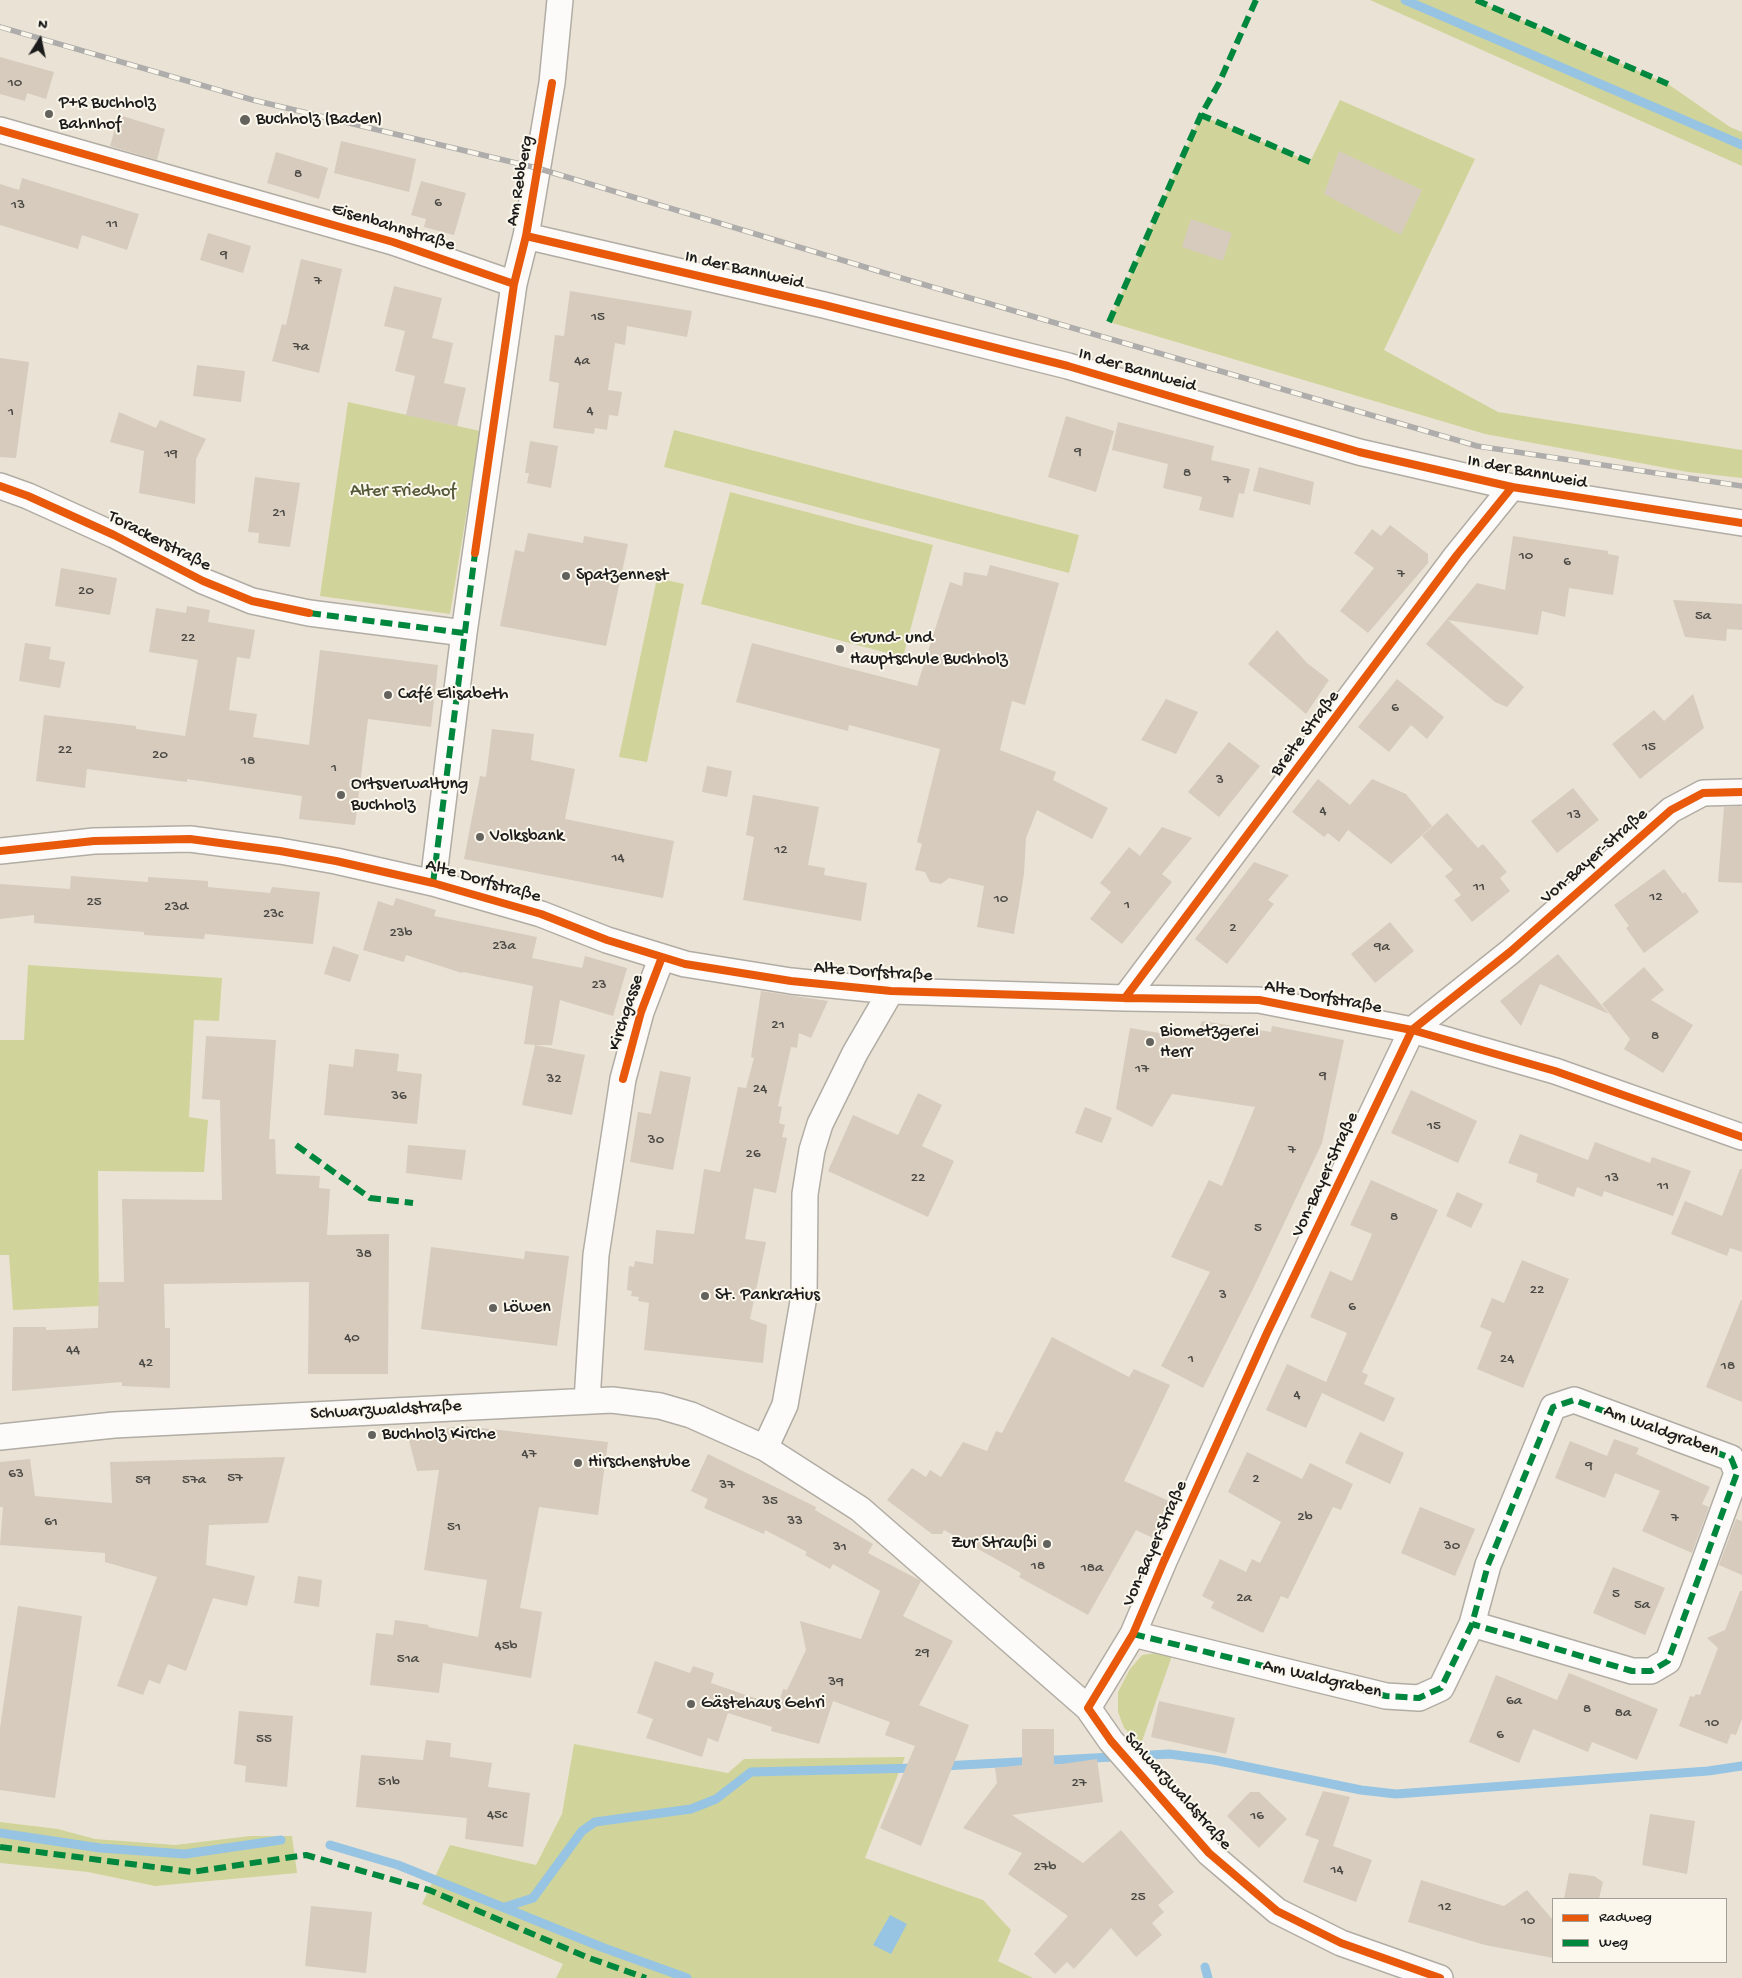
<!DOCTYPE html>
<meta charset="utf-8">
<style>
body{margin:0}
#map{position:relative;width:1742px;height:1978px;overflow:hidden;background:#eae3d5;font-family:"Gochi Hand",sans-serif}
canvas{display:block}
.legend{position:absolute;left:1552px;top:1898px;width:175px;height:65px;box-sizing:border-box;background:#fbf7ec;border:1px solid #a29f99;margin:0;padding:6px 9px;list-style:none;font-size:15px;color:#1c1c1c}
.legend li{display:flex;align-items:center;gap:10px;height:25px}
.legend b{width:25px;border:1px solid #a29f99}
.north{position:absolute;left:15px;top:15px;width:50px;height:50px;-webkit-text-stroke:4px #fbf7ec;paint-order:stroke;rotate:10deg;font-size:14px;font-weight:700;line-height:20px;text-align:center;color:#1c1c1c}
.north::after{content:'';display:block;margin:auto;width:18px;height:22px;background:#1c1c1c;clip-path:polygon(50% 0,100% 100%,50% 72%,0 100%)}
</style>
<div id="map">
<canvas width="1742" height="1978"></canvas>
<ul class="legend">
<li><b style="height:6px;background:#e8590c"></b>Radweg</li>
<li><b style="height:6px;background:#00873e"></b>Weg</li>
</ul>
<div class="north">N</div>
</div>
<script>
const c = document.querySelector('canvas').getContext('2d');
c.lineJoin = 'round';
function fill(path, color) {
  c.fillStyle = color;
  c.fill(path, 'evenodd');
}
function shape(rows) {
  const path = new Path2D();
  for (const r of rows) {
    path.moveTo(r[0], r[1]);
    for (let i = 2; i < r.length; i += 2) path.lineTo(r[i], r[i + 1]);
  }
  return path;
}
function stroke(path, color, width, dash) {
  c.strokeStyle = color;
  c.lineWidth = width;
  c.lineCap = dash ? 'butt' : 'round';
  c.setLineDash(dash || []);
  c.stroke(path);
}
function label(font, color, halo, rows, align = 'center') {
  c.font = font + ' "Gochi Hand",sans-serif';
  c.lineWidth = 4;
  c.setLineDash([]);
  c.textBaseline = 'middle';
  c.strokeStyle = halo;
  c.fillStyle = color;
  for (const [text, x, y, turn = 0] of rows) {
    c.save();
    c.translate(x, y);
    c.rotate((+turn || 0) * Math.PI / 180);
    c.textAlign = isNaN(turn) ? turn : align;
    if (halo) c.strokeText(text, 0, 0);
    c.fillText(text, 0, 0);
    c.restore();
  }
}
const green = shape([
 [1370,0,1476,0,1668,84,1730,127,1742,132,1742,166],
 [1340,100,1475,159,1384,350,1498,412,1742,450,1742,478,1688,472,1485,434,1109,322,1201,115,1310,162],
 [348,402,480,431,450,614,320,596],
 [674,430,1079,535,1069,573,664,467],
 [730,492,933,545,903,657,701,604],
 [657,578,684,584,647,762,619,757],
 [28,965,222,978,219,1021,194,1020,189,1117,208,1120,204,1172,98,1171,99,1306,13,1310,9,1255,0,1255,0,1040,24,1040],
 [1156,1653,1172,1656,1141,1744,1124,1728,1118,1712,1118,1692,1130,1669,1142,1655],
 [574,1744,728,1773,744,1759,905,1757,865,1858,983,1900,1011,1930,998,1961,1033,1978,556,1978,563,1964,422,1904,450,1845,536,1865,562,1814],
 [0,1822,58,1829,95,1839,175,1845,250,1836,292,1836,297,1873,155,1886,88,1872,0,1863]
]);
const water = shape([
 [890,1915,907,1924,891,1954,873,1945]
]);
const stream = shape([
 [1405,0,1742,145],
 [943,1766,1169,1754,1214,1760,1361,1790,1396,1794,1708,1771,1742,1766],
 [0,1833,100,1848,185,1854,281,1840],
 [330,1845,398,1865,604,1948,687,1978],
 [505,1907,533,1898,582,1831,595,1822,691,1809,716,1799,751,1772,917,1768],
 [1205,1967,1208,1978]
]);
const building = shape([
 [0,57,54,72,46,99,27,93,25,101,0,94],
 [119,115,165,129,157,160,110,146],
 [341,141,416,159,409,192,334,173],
 [1339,151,1422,190,1401,235,1324,194],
 [276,152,328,168,319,199,267,183],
 [22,178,139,214,127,250,82,235,78,249,0,225,0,184,19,190],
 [421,181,466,193,454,235,424,227,426,219,411,215],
 [1191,219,1232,233,1223,261,1182,247],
 [208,233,251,246,243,273,200,260],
 [301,259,342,269,319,373,272,361,282,324,286,325],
 [394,286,442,298,432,338,453,343,444,383,466,388,457,426,406,415,415,376,395,371,405,331,384,326],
 [570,291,692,311,687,337,627,326,625,345,615,343,608,390,622,392,618,416,609,415,607,430,595,428,594,434,553,428,559,383,549,381,555,335,564,336],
 [0,358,29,362,16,458,0,457],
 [197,365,245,371,241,402,193,396],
 [119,412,156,428,160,420,206,439,196,459,195,504,139,493,144,451,110,442],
 [1066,416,1114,431,1096,492,1048,477],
 [1118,422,1214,446,1211,460,1250,469,1244,494,1239,493,1233,518,1199,510,1202,497,1163,488,1168,464,1112,450],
 [530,441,558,446,551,488,527,483,529,473,525,473],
 [1259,467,1314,482,1310,505,1253,491],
 [255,477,300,483,290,547,258,543,259,533,248,532],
 [1390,525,1428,554,1428,563,1368,633,1340,611,1374,568,1354,553,1372,529,1381,536],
 [528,533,583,543,584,536,628,544,606,646,500,626,515,550,524,552],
 [1513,536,1608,551,1608,554,1619,556,1613,595,1569,588,1565,617,1542,611,1538,635,1448,620,1524,687,1507,707,1495,702,1426,644,1477,583,1505,590],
 [990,565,1059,583,1025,705,1012,701,1000,750,1056,772,1053,780,1108,808,1092,839,1037,810,1026,838,1024,874,1014,934,977,927,984,886,949,878,941,884,930,882,925,872,915,870,922,844,917,842,940,749,849,725,848,731,736,702,752,643,917,686,950,582,962,586,964,572,987,576],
 [61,568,117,578,110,615,55,606],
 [1673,600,1742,604,1742,630,1727,629,1726,641,1685,637],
 [187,606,210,610,208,622,255,630,250,659,237,657,229,710,257,714,253,737,309,745,320,650,438,665,431,727,368,719,355,825,299,819,302,796,187,779,187,782,87,769,85,788,36,781,44,715,136,726,136,729,185,736,198,660,149,652,156,608,186,613],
 [1277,630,1307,663,1329,680,1306,714,1248,664],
 [25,643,51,647,49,659,65,662,60,688,19,681],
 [1397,679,1444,717,1427,739,1411,725,1389,752,1358,727],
 [1693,694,1704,728,1640,779,1612,744,1654,710,1664,721],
 [1166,699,1198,712,1176,754,1141,740],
 [492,729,534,734,531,760,575,769,565,819,674,841,663,898,464,859,480,776,486,777],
 [1229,742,1260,766,1219,817,1188,792],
 [707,766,732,771,727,797,702,792],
 [1318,779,1350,805,1372,779,1406,794,1432,826,1391,864,1348,830,1339,842,1328,833,1324,837,1292,812],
 [1573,788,1599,820,1557,853,1531,821],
 [753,795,819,807,808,865,825,868,824,875,867,883,861,921,743,900,754,837,746,835],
 [1740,806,1742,807,1742,883,1718,882,1724,807],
 [1447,813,1478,848,1483,844,1507,872,1500,878,1510,891,1472,922,1454,900,1461,895,1445,876,1453,870,1422,836],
 [1162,827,1192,838,1162,874,1172,882,1122,944,1090,919,1111,892,1100,883,1129,847,1140,856],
 [1254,862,1289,875,1268,900,1274,904,1227,964,1195,939],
 [1664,869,1683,894,1685,892,1699,912,1644,953,1626,928,1629,926,1614,905],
 [71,876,148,882,148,877,208,881,208,887,270,893,272,887,320,892,313,944,205,934,204,939,144,935,144,932,34,923,34,915,0,919,0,884,70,889],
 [396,898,436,910,434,916,537,937,532,958,582,968,585,956,627,968,613,1016,560,1000,552,1045,535,1045,585,1055,572,1115,522,1105,535,1045,524,1044,533,986,463,972,462,973,406,955,404,962,363,950,378,901,393,906],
 [1390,922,1414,951,1375,983,1351,954],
 [333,946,359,955,350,982,324,974],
 [1558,954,1609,1014,1540,984,1521,1026,1500,1001],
 [1644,967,1664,990,1651,1000,1693,1025,1663,1073,1624,1049,1630,1039,1602,1004],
 [761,991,828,1001,811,1038,799,1033,797,1048,791,1047,778,1106,782,1107,779,1123,785,1125,782,1137,787,1138,776,1193,754,1188,745,1239,766,1242,750,1319,767,1325,763,1363,644,1350,649,1303,638,1301,639,1297,631,1296,632,1291,627,1290,629,1266,634,1267,635,1261,653,1264,656,1230,694,1234,704,1169,720,1172,738,1087,746,1088,754,1058,751,1057],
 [1202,1021,1271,1032,1272,1026,1344,1040,1322,1143,1253,1289,1203,1388,1161,1366,1210,1272,1171,1257,1209,1180,1222,1186,1255,1107,1172,1094,1152,1127,1116,1109,1130,1028,1195,1039],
 [206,1036,276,1040,269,1139,275,1139,276,1174,320,1176,319,1188,330,1189,327,1235,389,1234,388,1374,308,1374,309,1282,164,1284,165,1328,170,1328,170,1388,122,1386,122,1382,12,1391,13,1327,46,1327,46,1330,98,1328,99,1282,124,1282,122,1199,222,1200,220,1100,202,1099],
 [355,1049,399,1054,397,1071,422,1074,417,1124,324,1115,329,1064,353,1067],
 [660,1071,691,1077,673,1170,630,1162,638,1112,651,1114],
 [1411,1090,1477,1121,1458,1163,1391,1133],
 [918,1093,942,1105,922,1146,954,1161,928,1217,828,1171,853,1115,898,1135],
 [1085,1107,1112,1118,1102,1143,1075,1133],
 [1520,1134,1588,1160,1595,1142,1650,1163,1652,1157,1691,1171,1673,1216,1604,1191,1602,1197,1577,1187,1574,1197,1536,1182,1538,1174,1508,1163],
 [408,1145,466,1150,462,1180,406,1173],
 [1740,1169,1742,1169,1742,1252,1730,1248,1727,1256,1671,1234,1685,1201,1722,1216],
 [1371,1180,1438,1210,1362,1372,1368,1375,1364,1384,1395,1398,1384,1422,1322,1393,1306,1428,1266,1410,1287,1364,1326,1382,1347,1333,1310,1317,1330,1271,1352,1281,1372,1234,1350,1225],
 [1457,1192,1483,1204,1471,1228,1446,1216],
 [431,1247,524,1259,525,1251,569,1256,557,1346,421,1329],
 [1522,1260,1569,1279,1523,1388,1477,1369,1492,1332,1480,1327,1492,1298,1504,1303],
 [1741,1300,1742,1300,1742,1402,1706,1387],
 [1052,1337,1129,1377,1134,1369,1170,1385,1124,1481,1169,1501,1153,1538,1136,1530,1088,1615,1019,1577,1021,1573,944,1530,942,1534,932,1534,887,1500,912,1468,926,1477,930,1470,941,1477,963,1442,987,1451,996,1431,1002,1433],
 [463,1426,608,1442,598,1515,539,1507,520,1608,542,1612,531,1678,443,1663,439,1693,370,1685,376,1633,393,1635,395,1620,429,1625,428,1627,478,1637,487,1580,424,1570,439,1470,417,1471,407,1433],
 [1360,1432,1404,1453,1390,1484,1345,1463],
 [1614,1439,1639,1448,1636,1454,1710,1487,1702,1504,1709,1507,1692,1553,1642,1531,1660,1491,1615,1473,1605,1498,1555,1478,1570,1441,1607,1456],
 [1247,1452,1302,1479,1310,1463,1353,1484,1341,1510,1333,1507,1288,1599,1281,1596,1263,1633,1211,1608,1214,1602,1202,1596,1220,1559,1246,1572,1252,1559,1260,1563,1281,1522,1228,1492],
 [708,1454,816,1507,815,1510,873,1544,868,1553,921,1581,903,1616,953,1641,919,1705,969,1725,921,1846,880,1828,915,1746,885,1735,890,1722,833,1701,819,1744,771,1731,772,1727,728,1713,718,1742,708,1738,702,1757,646,1738,653,1719,637,1713,655,1661,690,1673,693,1666,714,1673,711,1683,778,1706,783,1689,787,1690,806,1650,800,1621,861,1639,880,1591,833,1564,830,1569,805,1555,807,1552,765,1530,764,1534,704,1508,708,1499,691,1491],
 [285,1457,268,1523,209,1525,206,1565,255,1576,247,1606,213,1598,186,1671,168,1664,160,1684,149,1680,143,1695,117,1686,157,1577,105,1562,105,1553,0,1545,3,1507,0,1507,0,1462,30,1459,35,1496,112,1503,110,1462],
 [1420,1507,1475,1529,1455,1576,1401,1553],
 [1736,1519,1742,1521,1742,1575,1719,1565],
 [1613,1567,1665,1588,1645,1635,1593,1613],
 [298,1576,322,1580,319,1607,294,1603],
 [1740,1591,1742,1591,1742,1719,1736,1735,1731,1734,1727,1744,1679,1726,1690,1696,1694,1697,1696,1694,1700,1695,1718,1648,1707,1638,1725,1630],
 [18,1606,82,1616,55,1798,0,1790,0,1728],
 [1569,1673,1658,1709,1637,1760,1592,1742,1588,1752,1533,1729,1519,1763,1469,1742,1496,1675,1557,1700],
 [1159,1701,1235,1718,1226,1754,1151,1737],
 [239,1711,293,1716,287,1787,245,1782,246,1766,234,1764],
 [1022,1729,1054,1729,1054,1765,1097,1759,1103,1802,1012,1815,1083,1863,1121,1830,1174,1892,1158,1905,1164,1912,1152,1923,1162,1935,1136,1957,1111,1928,1074,1969,1067,1962,1055,1974,1034,1954,1068,1916,1008,1874,1022,1853,963,1828,997,1783,995,1768,1022,1765],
 [426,1740,451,1743,450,1757,492,1763,488,1787,530,1793,523,1847,465,1839,467,1818,356,1807,361,1755,423,1760],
 [1323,1791,1350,1797,1333,1846,1372,1860,1356,1902,1303,1882,1319,1840,1305,1835],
 [1250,1792,1259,1792,1287,1819,1259,1848,1227,1816],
 [1650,1814,1695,1821,1687,1874,1642,1865],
 [1569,1873,1594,1876,1603,1882,1599,1899,1564,1899],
 [1421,1880,1504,1906,1527,1890,1553,1920,1553,1958,1485,1945,1408,1922],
 [311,1906,372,1912,366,1973,305,1966]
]);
const minor = shape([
 [0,130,393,242,514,284],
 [526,236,824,305,1068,366,1359,452,1512,487,1742,523],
 [0,486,28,496,114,535,203,581,252,601,309,613,464,633],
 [0,851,94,841,190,839,280,851,336,861,433,883,541,914,607,940,685,964,791,981,891,991,1125,998,1259,1000,1412,1030,1555,1071,1742,1137],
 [433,883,464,633,514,284,526,236,552,83,560,0],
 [1125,998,1457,555,1512,487],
 [587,1401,596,1255,623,1079,641,1012,662,957],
 [0,1437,114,1425,612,1400,660,1406,691,1415,765,1448,860,1509,1088,1708,1111,1741,1209,1853,1277,1911,1341,1943,1440,1978],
 [765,1448,785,1405,804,1296,805,1194,812,1150,820,1124,855,1053,891,991],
 [1133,1634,1386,1696,1419,1698,1441,1688,1472,1624,1488,1565,1553,1407,1574,1400,1731,1458,1737,1473,1668,1661,1651,1671,1632,1671,1472,1624],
 [1088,1708,1133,1634,1164,1561,1267,1333,1412,1030,1510,952,1671,810,1703,793,1742,792]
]);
const rail = shape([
 [0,27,253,100,537,168,898,277,1477,446,1742,486]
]);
const quiet = shape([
 [1256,0,1219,83,1201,115,1310,162],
 [1476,0,1668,84],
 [1109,322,1201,115],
 [309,613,464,633],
 [433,883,475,553],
 [296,1145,370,1198,413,1203],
 [1133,1634,1386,1696,1419,1698,1441,1688,1472,1624,1488,1565,1553,1407,1574,1400,1731,1458,1737,1473,1668,1661,1651,1671,1632,1671,1472,1624],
 [0,1847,192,1872,306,1855,429,1890,589,1958,646,1978]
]);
const cycleway = shape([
 [0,130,393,242,514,284],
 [526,236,824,305,1068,366,1359,452,1512,487,1742,523],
 [0,486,28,496,114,535,203,581,252,601,309,613],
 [475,553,514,284,526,236,552,83],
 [0,851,94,841,190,839,280,851,336,861,433,883,541,914,607,940,685,964,791,981,891,991,1125,998,1259,1000,1412,1030,1555,1071,1742,1137],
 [1125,998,1457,555,1512,487],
 [623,1079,641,1012,662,957],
 [1440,1978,1341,1943,1277,1911,1209,1853,1111,1741,1088,1708,1133,1634,1164,1561,1267,1333,1412,1030,1510,952,1671,810,1703,793,1742,792]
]);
const markers = [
 [49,114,5,"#64625d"],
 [245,120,6,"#64625d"],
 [566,576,5,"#64625d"],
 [840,649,5,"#64625d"],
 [388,695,5,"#64625d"],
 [341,795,5,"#64625d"],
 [480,837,5,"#64625d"],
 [1150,1042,5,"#64625d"],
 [705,1296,5,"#64625d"],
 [493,1308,5,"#64625d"],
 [372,1435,5,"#64625d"],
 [578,1463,5,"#64625d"],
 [1047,1544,5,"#64625d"],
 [691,1704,5,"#64625d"]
];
const numberNames = [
 ["10",15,84],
 ["8",298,175],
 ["6",438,204],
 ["13",18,206],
 ["11",112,225],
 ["9",224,256],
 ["7",318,282],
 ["15",598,318],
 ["7a",301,348],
 ["4a",582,362],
 ["4",590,412],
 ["1",11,413],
 ["9",1078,453],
 ["19",171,455],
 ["8",1187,474],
 ["7",1227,481],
 ["21",279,514],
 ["10",1526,557],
 ["6",1567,563],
 ["7",1401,575],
 ["20",86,592],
 ["5a",1703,617],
 ["22",188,639],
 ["6",1395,709],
 ["15",1649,748],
 ["22",65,751],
 ["20",160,756],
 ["18",248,762],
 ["1",334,769],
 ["3",1220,781],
 ["4",1323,812],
 ["13",1574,816],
 ["12",781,851],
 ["14",618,859],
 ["11",1479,888],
 ["12",1656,898],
 ["10",1001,900],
 ["25",94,903],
 ["1",1127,906],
 ["23d",176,908],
 ["23c",273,915],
 ["2",1233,929],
 ["23b",401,934],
 ["23a",504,947],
 ["9a",1382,948],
 ["23",599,986],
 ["21",778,1026],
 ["8",1655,1037],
 ["17",1142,1070],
 ["9",1323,1077],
 ["32",554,1080],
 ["24",760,1090],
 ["36",399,1097],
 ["15",1434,1127],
 ["30",656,1141],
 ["7",1292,1151],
 ["26",753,1155],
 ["22",918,1179],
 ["13",1612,1179],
 ["11",1663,1187],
 ["8",1394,1218],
 ["5",1258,1229],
 ["38",364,1255],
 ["22",1537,1291],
 ["3",1223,1296],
 ["6",1352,1308],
 ["40",352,1339],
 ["44",73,1351],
 ["1",1191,1360],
 ["24",1507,1360],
 ["42",146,1364],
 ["18",1728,1367],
 ["4",1297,1396],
 ["47",529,1455],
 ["9",1589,1467],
 ["63",16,1475],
 ["57",235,1479],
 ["2",1256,1480],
 ["59",143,1481],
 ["57a",194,1481],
 ["37",727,1486],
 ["35",770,1502],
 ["2b",1305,1518],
 ["7",1675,1519],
 ["33",795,1522],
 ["61",51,1523],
 ["51",454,1528],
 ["30",1452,1547],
 ["31",840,1548],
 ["18",1038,1567],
 ["18a",1092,1569],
 ["5",1616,1595],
 ["2a",1244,1599],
 ["5a",1642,1606],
 ["45b",506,1647],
 ["29",922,1654],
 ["51a",408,1660],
 ["39",836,1683],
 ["6a",1514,1702],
 ["8",1587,1710],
 ["8a",1623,1714],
 ["10",1712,1724],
 ["6",1500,1736],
 ["55",264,1740],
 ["51b",389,1783],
 ["27",1079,1784],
 ["45c",497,1816],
 ["16",1257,1817],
 ["27b",1045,1868],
 ["14",1337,1871],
 ["25",1138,1898],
 ["12",1445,1908],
 ["10",1528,1922]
];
const poiNames = [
 ["P+R Buchholz",59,104],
 ["Bahnhof",59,125],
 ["Buchholz (Baden)",256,120],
 ["Spatzennest",576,576],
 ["Grund- und",850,639],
 ["Hauptschule Buchholz",850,660],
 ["Café Elisabeth",398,695],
 ["Ortsverwaltung",351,785],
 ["Buchholz",351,806],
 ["Volksbank",490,837],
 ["Biometzgerei",1160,1032],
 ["Herr",1160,1053],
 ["St. Pankratius",715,1296],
 ["Löwen",503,1308],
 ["Buchholz Kirche",382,1435],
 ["Hirschenstube",588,1463],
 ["Zur Straußi",1037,1544,"right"],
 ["Gästehaus Gehri",701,1704]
];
const streetNames = [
 ["Am Rebberg",521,181,-80],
 ["Eisenbahnstraße",393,228,17],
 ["In der Bannweid",744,271,13],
 ["In der Bannweid",1137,371,16],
 ["In der Bannweid",1527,473,11],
 ["Torackerstraße",159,542,27],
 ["Breite Straße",1306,734,-53],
 ["Von-Bayer-Straße",1595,857,-41],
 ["Alte Dorfstraße",483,882,16],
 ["Alte Dorfstraße",873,973,4],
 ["Alte Dorfstraße",1323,998,11],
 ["Kirchgasse",627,1013,-72],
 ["Von-Bayer-Straße",1326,1175,-65],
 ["Schwarzwaldstraße",386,1411,-3],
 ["Am Waldgraben",1661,1432,20],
 ["Von-Bayer-Straße",1156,1544,-66],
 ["Am Waldgraben",1322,1680,13],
 ["Schwarzwaldstraße",1177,1792,48]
];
const parkNames = [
 ["Alter Friedhof",403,492]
];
fill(green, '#d0d49a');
fill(water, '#96c4e2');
stroke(stream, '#96c4e2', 9);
fill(building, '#d6cbbc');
stroke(minor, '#b1aca4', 28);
stroke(minor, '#fcfbf9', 25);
stroke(rail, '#aeadab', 5.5);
stroke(rail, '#fbf7ec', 4, [11]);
stroke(quiet, '#00873e', 6, [12, 6]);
stroke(cycleway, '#e8590c', 8);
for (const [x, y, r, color] of markers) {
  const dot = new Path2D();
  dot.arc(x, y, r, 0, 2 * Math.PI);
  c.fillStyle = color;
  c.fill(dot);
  stroke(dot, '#fbf7ec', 2);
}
label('15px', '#4a4844', null, numberNames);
label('18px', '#1c1c1c', '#fbf7ec', poiNames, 'left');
label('18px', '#1c1c1c', '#fbf7ec', streetNames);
label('18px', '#535837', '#fbf7ec', parkNames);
</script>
